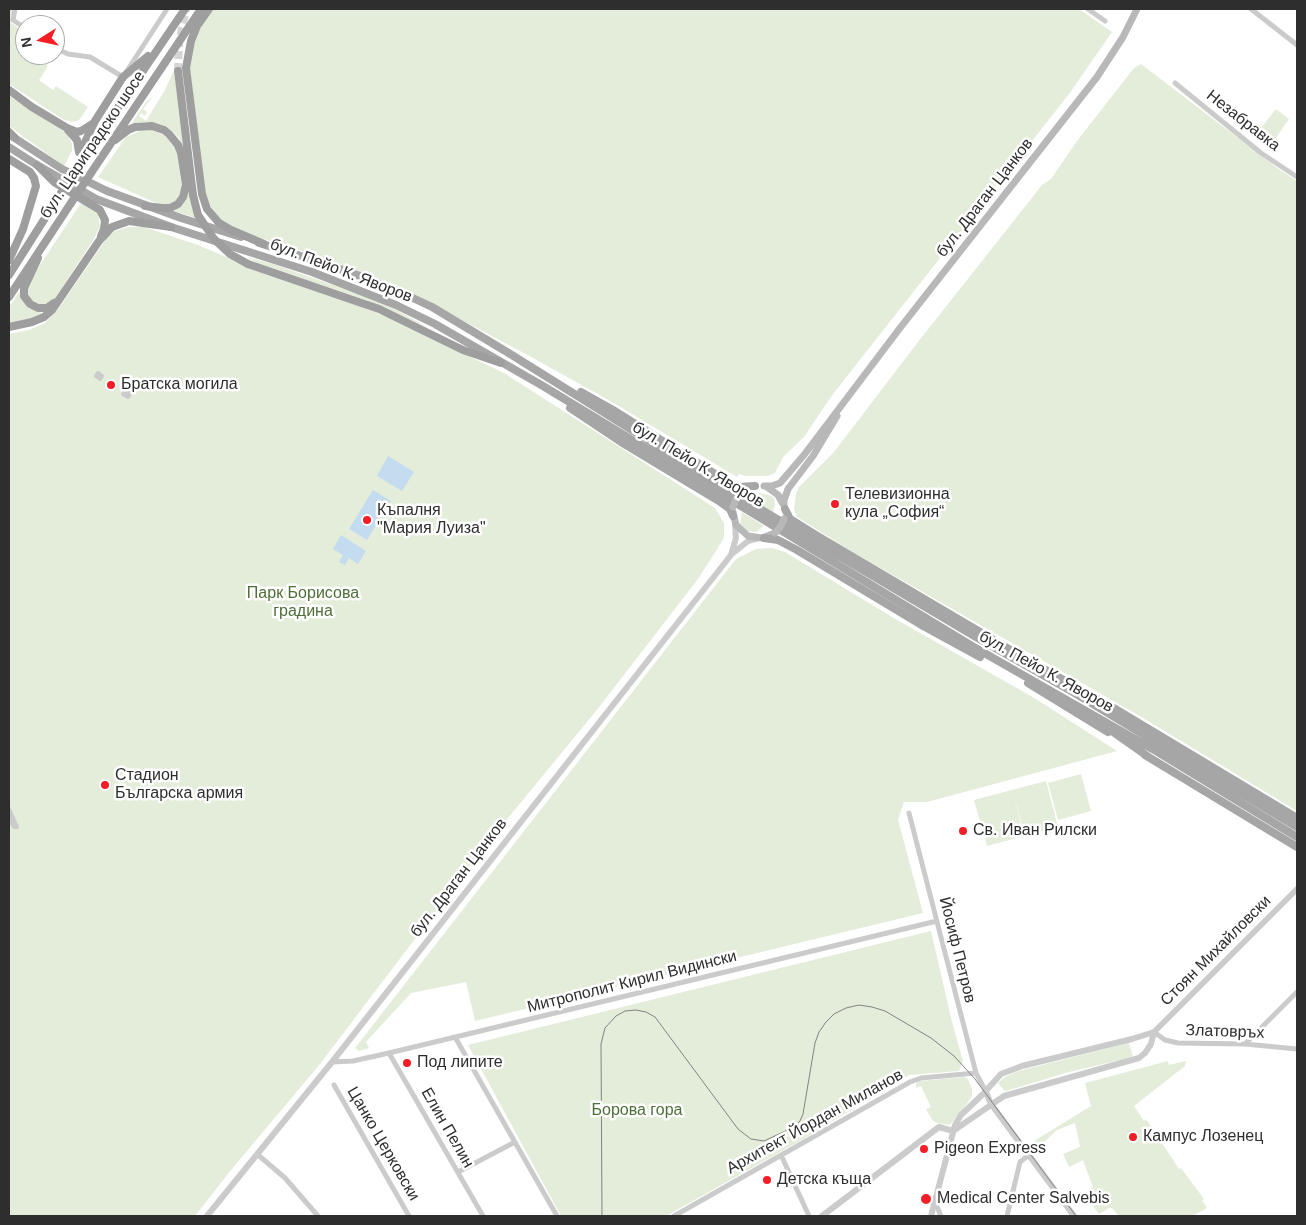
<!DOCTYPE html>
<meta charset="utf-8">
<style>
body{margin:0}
#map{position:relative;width:1306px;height:1225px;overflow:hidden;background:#fff;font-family:Arial,sans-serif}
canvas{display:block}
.frame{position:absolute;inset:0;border:10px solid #2e2e2e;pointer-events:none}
.north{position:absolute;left:15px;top:15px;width:50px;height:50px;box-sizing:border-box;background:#fff;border:1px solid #ababab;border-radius:50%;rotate:260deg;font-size:14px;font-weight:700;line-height:20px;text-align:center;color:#2e2e2e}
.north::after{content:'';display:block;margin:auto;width:18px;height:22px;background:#f61e26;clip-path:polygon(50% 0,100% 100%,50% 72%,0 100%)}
</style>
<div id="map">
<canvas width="1306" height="1225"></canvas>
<div class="frame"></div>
<div class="north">N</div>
</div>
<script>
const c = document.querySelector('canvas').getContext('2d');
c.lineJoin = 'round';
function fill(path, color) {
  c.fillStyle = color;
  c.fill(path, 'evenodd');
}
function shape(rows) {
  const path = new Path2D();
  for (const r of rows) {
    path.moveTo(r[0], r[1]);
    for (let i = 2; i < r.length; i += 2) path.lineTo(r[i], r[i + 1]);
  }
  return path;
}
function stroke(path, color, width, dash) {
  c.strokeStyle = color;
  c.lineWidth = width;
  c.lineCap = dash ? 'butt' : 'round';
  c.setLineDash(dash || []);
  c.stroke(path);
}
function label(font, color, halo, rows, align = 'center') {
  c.font = font + ' Arial,sans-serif';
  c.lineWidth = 5;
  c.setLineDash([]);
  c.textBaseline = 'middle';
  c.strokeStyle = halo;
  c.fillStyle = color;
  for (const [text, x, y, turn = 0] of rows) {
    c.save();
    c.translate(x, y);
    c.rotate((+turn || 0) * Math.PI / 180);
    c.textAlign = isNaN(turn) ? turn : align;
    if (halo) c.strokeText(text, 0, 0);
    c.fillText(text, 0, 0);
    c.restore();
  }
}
const green = shape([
 [9,9,13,9,11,23,25,32,25,55,48,55,47,68,39,80,53,90,56,86,88,107,79,120,72,122,64,120,9,84],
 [213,9,1079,9,1112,32,1069,94,833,394,804,437,783,457,775,473,768,476,745,476,739,474,737,477,612,402,533,358,396,285,311,254,242,232,223,222,213,212,206,195,190,73,190,60,198,31],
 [1141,64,1280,170,1297,181,1297,811,1138,715,856,554,797,517,794,509,796,494,799,487,834,452,918,342,1042,185,1051,179,1077,141,1134,68],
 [173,72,174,72,191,201,196,218,174,211,180,206,186,199,189,188,184,150,179,138,171,130,160,124,147,122,132,123,146,102,153,96,143,109,147,112,145,116,141,113,139,116,146,121,165,90],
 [9,96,62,130,68,136,72,144,72,151,64,166,9,126],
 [1276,109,1289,119,1275,139,1261,128],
 [142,130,152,130,164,135,176,148,182,188,177,200,174,203,166,205,158,204,98,177,126,137],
 [81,203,98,214,100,227,92,242,54,300,48,304,39,304,31,301,27,294,28,283],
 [128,227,144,227,198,245,250,267,328,294,387,317,504,373,715,508,724,523,724,538,698,579,596,711,490,840,320,1064,231,1170,195,1216,9,1216,9,334,29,330,45,323,59,308,109,235,115,231],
 [247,257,273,264,367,297,397,310,429,328,366,300,257,263],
 [19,292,24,303,28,308,42,313,32,318,9,323,9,307],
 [759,493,769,495,773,497,775,502,773,513,751,499],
 [742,512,764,526,756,532,747,531,740,524],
 [772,548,785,552,892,617,1036,699,1117,751,927,802,904,802,898,820,923,913,475,1021,466,982,411,993,366,1042,369,1048,359,1051,355,1048,736,559,756,549],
 [1081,774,1091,811,1058,820,1048,783],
 [1046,781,1058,827,1025,836,1013,792,1024,836,987,846,974,800],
 [931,931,952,1022,963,1061,959,1071,909,1075,805,1138,666,1216,561,1216,468,1045],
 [1129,1043,1133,1056,1125,1059,1069,1072,1006,1091,1004,1090,998,1083,1005,1077,1015,1072],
 [1168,1061,1169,1065,1186,1061,1185,1066,1134,1106,1144,1121,1146,1119,1179,1169,1181,1168,1204,1199,1202,1200,1207,1208,1193,1216,1119,1216,1111,1207,1099,1214,1084,1194,1093,1187,1083,1160,1069,1167,1063,1154,1080,1147,1075,1123,1057,1130,1044,1142,1037,1145,1034,1141,1091,1106,1085,1083],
 [964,1077,968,1079,972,1089,972,1096,969,1101,950,1125,937,1123,933,1121,926,1109,931,1107,921,1086,916,1088,916,1083,920,1081]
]);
const water = shape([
 [388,456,414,472,402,491,377,476],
 [373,490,391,501,367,540,349,529],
 [341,535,366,551,358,564,349,558,345,565,339,562,343,555,333,549]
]);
const trunkTunnel = shape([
 [178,71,179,43,186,9]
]);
const pedestrian = shape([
 [98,373,102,376,100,379,96,376,98,373],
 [125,391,130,394,128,397,123,394,125,391],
 [9,809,17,827,14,827],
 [9,818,14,827]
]);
const minor = shape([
 [15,9,13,20,25,28],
 [1088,9,1105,21],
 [1251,9,1297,45],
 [55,48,68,54,90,57,123,77,167,9],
 [1175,83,1261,153,1297,177],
 [909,813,976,1073,986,1092],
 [1154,1032,1165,1040,1178,1043,1245,1044,1297,1049],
 [455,1037,557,1216],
 [1245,1044,1297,992],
 [389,1053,483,1216],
 [332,1062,353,1061,389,1053,937,921],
 [334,1085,409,1216],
 [257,1154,285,1178,318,1216],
 [781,1155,809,1216],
 [458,1172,515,1142],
 [935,1202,941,1216],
 [674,1216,910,1082,921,1078,976,1073],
 [1007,1216,1020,1162,1029,1155]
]);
const tertiary = shape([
 [732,554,748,541,759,538],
 [986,1092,991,1104,1074,1216],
 [953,1131,1004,1096,1139,1058,1145,1053,1151,1044,1154,1032],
 [207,1216,332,1062,731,555,736,538,735,524],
 [822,1216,939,1127,953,1131],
 [931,1216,955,1125,961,1115,983,1094,1001,1074,1022,1066,1132,1039,1154,1032,1297,889]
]);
const secondary = shape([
 [764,486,772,486,780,483,804,455,900,328,1097,77,1123,37,1137,9],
 [767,487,778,495,783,504],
 [784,505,784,500,788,489,813,456,837,416],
 [733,512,736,525,748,536,762,538,775,533]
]);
const primary = shape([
 [10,135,62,169,107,191,181,218,241,237],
 [9,147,37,165,96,199,171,227,312,272,396,305,435,324,543,386,972,646,1156,751,1297,837],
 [259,243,317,261,363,277,400,292,432,307,507,352,733,493,976,637,1073,692,1297,827],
 [581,392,613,410,731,484,738,487,755,486],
 [570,408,621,442,719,501,730,509,733,516],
 [785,509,790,519,814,534,1019,655,1112,707,1297,818],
 [764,538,778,540,797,550,925,627,980,657],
 [1028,683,1108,732],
 [1106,727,1150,758],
 [1145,755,1297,847]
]);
const trunk = shape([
 [209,9,197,26,191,41,186,68,202,194,207,209,219,223,231,230,264,244],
 [178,71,193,195],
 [9,90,32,107,67,128,77,132,81,131,92,124],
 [68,130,77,140,79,152],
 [9,132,15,138],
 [115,140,128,130,135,127,152,126,164,130,169,134,178,145,181,153,186,185,183,197,178,204,170,208,162,208,145,206],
 [80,153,95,121,123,77,148,56],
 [9,159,30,172,34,178,36,186,23,229,9,260],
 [37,165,54,182,100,210,105,220,104,229,101,236],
 [79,165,185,9],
 [91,173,201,9],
 [38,258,24,288,24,296,30,304,38,308,47,308,54,303],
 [248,264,379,309,463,350,501,363],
 [9,275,59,196],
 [9,297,71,203],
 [9,327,32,322,44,317,52,310,99,241,112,227,129,221,171,227]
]);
const tram = shape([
 [602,1216,601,1044,605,1028,616,1016,625,1011,636,1010,646,1012,655,1017,738,1129,751,1139,764,1141,794,1127,800,1121,803,1114,815,1043,819,1032,826,1022,834,1014,846,1008,859,1005,872,1007,885,1011,931,1038,954,1056,975,1079,1076,1216]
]);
const secondaryBridge = shape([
 [733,507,736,499,741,493],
 [775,533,781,526,784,519]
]);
const trunkBridge = shape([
 [193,195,198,215,214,239,230,254,248,264],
 [59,196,79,165],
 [71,203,91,173]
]);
const markers = [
 [111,385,5,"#f61e26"],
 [835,504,5,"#f61e26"],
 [367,520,5,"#f61e26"],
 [105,785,5,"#f61e26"],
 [963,831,5,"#f61e26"],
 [407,1063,5,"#f61e26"],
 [1133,1137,5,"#f61e26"],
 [924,1149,5,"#f61e26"],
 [767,1180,5,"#f61e26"],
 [926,1199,6,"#f61e26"]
];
const streetNames = [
 ["Незабравка",1243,121,38],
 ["бул. Цариградско шосе",93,145,-56],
 ["бул. Драган Цанков",985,198,-52],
 ["бул. Пейо К. Яворов",341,271,21],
 ["бул. Пейо К. Яворов",698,465,31],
 ["бул. Пейо К. Яворов",1046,672,29],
 ["бул. Драган Цанков",459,878,-52],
 ["Йосиф Петров",957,950,76],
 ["Стоян Михайловски",1216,951,-45],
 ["Митрополит Кирил Видински",632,982,-14],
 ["Златовръх",1225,1032,2],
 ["Архитект Йордан Миланов",815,1122,-29],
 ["Елин Пелин",447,1128,60],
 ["Цанко Церковски",383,1144,60]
];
const poiNames = [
 ["Братска могила",121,385],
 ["Телевизионна",845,495],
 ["кула „София“",845,513],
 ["Къпалня",377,511],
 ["\"Мария Луиза\"",377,529],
 ["Стадион",115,776],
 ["Българска армия",115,794],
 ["Св. Иван Рилски",973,831],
 ["Под липите",417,1063],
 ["Кампус Лозенец",1143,1137],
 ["Pigeon Express",934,1149],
 ["Детска къща",777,1180],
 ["Medical Center Salvebis",937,1199]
];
const parkNames = [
 ["Парк Борисова",303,594],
 ["градина",303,612],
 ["Борова гора",637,1111]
];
fill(green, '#e3edda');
fill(water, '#c4dcef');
stroke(trunkTunnel, '#d5d5d5', 8, [8, 4]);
stroke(pedestrian, '#cbcbcb', 4);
stroke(minor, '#cbcbcb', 5);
stroke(tertiary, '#cbcbcb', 6);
stroke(secondary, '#b8b8b8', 7);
stroke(primary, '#a6a6a6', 8);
stroke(trunk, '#9e9e9e', 8);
stroke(tram, '#838383', 1);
stroke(secondaryBridge, '#b8b8b8', 7);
stroke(trunkBridge, '#9e9e9e', 8);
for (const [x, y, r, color] of markers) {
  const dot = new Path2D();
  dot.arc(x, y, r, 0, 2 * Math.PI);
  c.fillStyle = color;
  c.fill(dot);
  stroke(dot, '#fff', 2);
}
label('16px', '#2e2e2e', '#fff', streetNames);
label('16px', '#2e2e2e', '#fff', poiNames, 'left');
label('16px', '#4e6e37', '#fff', parkNames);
</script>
